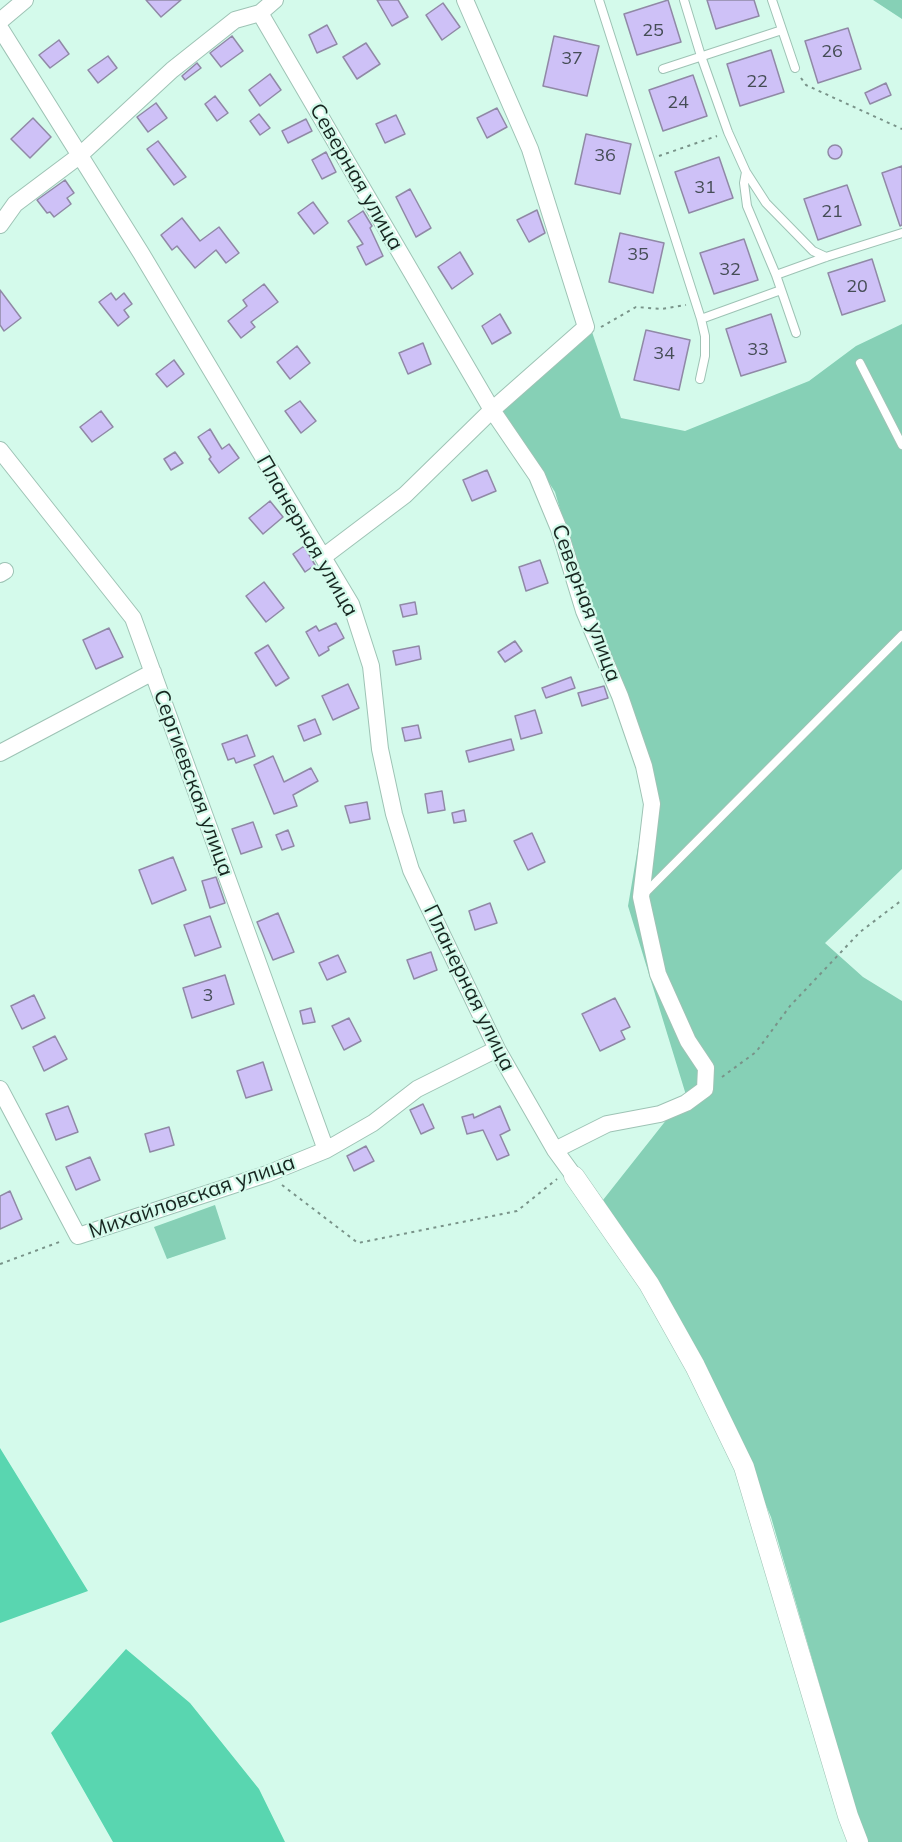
<!DOCTYPE html>
<meta charset="utf-8">
<style>
body{margin:0}
canvas{display:block;background:#d4faeb}
</style>
<canvas width="902" height="1842"></canvas>
<script>
const c = document.querySelector('canvas').getContext('2d');
c.lineJoin = 'round';
function fill(path, color) {
  c.fillStyle = color;
  c.fill(path, 'evenodd');
}
function shape(rows) {
  const path = new Path2D();
  for (const r of rows) {
    if (r.length === 3) {
      path.moveTo(r[0] + r[2], r[1]);
      path.arc(r[0], r[1], r[2], 0, 2 * Math.PI);
      continue;
    }
    path.moveTo(r[0], r[1]);
    for (let i = 2; i < r.length; i += 2) path.lineTo(r[i], r[i + 1]);
  }
  return path;
}
function stroke(path, color, width, dash) {
  c.strokeStyle = color;
  c.lineWidth = width;
  c.lineCap = dash ? 'butt' : 'round';
  c.setLineDash(dash || []);
  c.stroke(path);
}
function label(font, color, halo, rows, align = 'center') {
  c.font = font + ' Mulish,sans-serif';
  c.lineWidth = 4.5;
  c.setLineDash([]);
  c.textBaseline = 'middle';
  c.strokeStyle = halo;
  c.fillStyle = color;
  for (const [text, x, y, turn = 0] of rows) {
    c.save();
    c.translate(x, y);
    c.rotate((+turn || 0) * Math.PI / 180);
    c.textAlign = isNaN(turn) ? turn : align;
    if (halo) c.strokeText(text, 0, 0);
    c.fillText(text, 0, 0);
    c.restore();
  }
}
const green = shape([
 [873,0,902,0,902,19],
 [902,324,902,869,825,943,863,977,902,1001,902,1842,865,1842,771,1517,719,1396,654,1279,603,1200,686,1095,628,906,639,841,657,807,588,604,555,492,502,410,580,336,592,332,621,418,685,431,809,381,856,346],
 [215,1205,226,1239,167,1259,154,1227]
]);
const forest = shape([
 [0,1448,88,1591,0,1623],
 [126,1649,190,1703,259,1789,285,1842,113,1842,51,1733]
]);
const building = shape([
 [146,0,181,0,161,17,146,0],
 [377,0,398,0,408,17,392,26,377,0],
 [668,0,681,42,637,55,624,14,668,0],
 [707,0,754,0,759,16,716,29,707,0],
 [443,3,460,27,442,40,426,15,443,3],
 [327,25,337,44,317,53,309,35,327,25],
 [848,28,861,69,818,83,805,41,848,28],
 [232,36,243,51,221,67,210,53,232,36],
 [554,36,599,46,587,96,543,86,554,36],
 [59,40,69,54,50,68,39,55,59,40],
 [366,43,380,64,357,79,343,57,366,43],
 [771,50,784,92,740,106,727,64,771,50],
 [108,56,117,68,98,83,88,70,108,56],
 [197,63,201,68,185,80,182,76,197,63],
 [270,74,281,90,260,106,249,90,270,74],
 [693,75,707,116,663,131,649,90,693,75],
 [886,83,891,95,870,104,865,93,886,83],
 [215,96,228,113,217,121,205,104,215,96],
 [156,103,167,118,148,132,137,117,156,103],
 [497,108,507,127,487,138,477,118,497,108],
 [259,114,270,128,260,135,250,121,259,114],
 [396,115,405,134,385,143,376,124,396,115],
 [33,118,51,137,30,158,11,139,33,118],
 [306,119,312,131,288,143,282,131,306,119],
 [586,134,631,144,620,194,575,184,586,134],
 [158,141,186,177,174,185,147,149,158,141],
 [835,152,7],
 [326,152,336,172,322,179,312,160,326,152],
 [719,157,733,198,689,213,675,172,719,157],
 [902,166,902,225,900,226,882,173,902,166],
 [65,180,74,193,67,198,71,204,54,217,50,212,47,213,37,200,65,180],
 [847,185,861,225,818,240,804,199,847,185],
 [410,189,431,228,416,237,396,197,410,189],
 [313,202,328,223,314,234,298,213,313,202],
 [537,210,545,233,529,242,517,220,537,210],
 [363,211,372,226,370,228,383,256,366,265,357,247,363,244,348,221,363,211],
 [182,218,200,241,219,227,239,253,226,263,216,250,195,268,177,246,172,250,161,235,182,218],
 [620,233,664,243,653,293,609,282,620,233],
 [744,239,758,280,714,294,700,253,744,239],
 [460,252,473,274,452,289,438,267,460,252],
 [872,259,885,301,842,315,828,273,872,259],
 [264,284,278,302,251,322,255,327,241,338,228,321,247,306,243,300,264,284],
 [0,290,21,318,4,331,0,325,0,290],
 [111,293,116,300,124,293,132,304,124,310,129,317,118,326,99,302,111,293],
 [500,314,511,333,492,344,482,326,500,314],
 [771,314,786,362,741,376,726,329,771,314],
 [646,330,690,340,679,390,634,380,646,330],
 [423,343,431,364,408,374,399,353,423,343],
 [297,346,310,363,290,379,277,362,297,346],
 [174,360,184,374,167,387,156,374,174,360],
 [300,401,316,421,301,433,285,411,300,401],
 [101,411,113,427,92,442,80,427,101,411],
 [210,429,222,449,229,444,239,458,219,473,209,459,211,457,198,437,210,429],
 [175,452,183,463,171,470,164,459,175,452],
 [487,470,496,491,472,501,463,480,487,470],
 [270,501,283,517,263,534,249,518,270,501],
 [304,546,315,565,305,572,293,554,304,546],
 [540,560,548,583,526,591,519,567,540,560],
 [264,582,284,608,266,622,246,596,264,582],
 [415,602,417,614,403,617,400,605,415,602],
 [336,623,344,638,328,647,329,650,319,656,306,632,316,626,319,631,336,623],
 [109,628,123,657,96,669,83,640,109,628],
 [515,641,522,651,505,662,498,652,515,641],
 [268,645,289,678,276,686,255,653,268,645],
 [419,646,421,659,396,665,393,651,419,646],
 [571,677,575,688,546,698,542,688,571,677],
 [348,684,359,708,333,720,322,696,348,684],
 [604,686,608,698,582,706,578,693,604,686],
 [535,710,542,733,521,739,515,716,535,710],
 [315,719,321,734,304,741,298,726,315,719],
 [418,725,421,738,405,741,402,728,418,725],
 [247,735,255,756,236,763,234,758,228,760,222,744,247,735],
 [511,739,514,750,469,762,466,751,511,739],
 [273,756,284,782,311,768,318,781,293,795,297,806,274,814,254,765,273,756],
 [442,791,445,810,428,813,425,794,442,791],
 [367,802,370,819,350,823,345,806,367,802],
 [464,810,466,821,454,823,452,813,464,810],
 [253,822,262,847,241,854,232,829,253,822],
 [288,830,294,846,282,850,276,835,288,830],
 [532,833,545,862,528,870,514,841,532,833],
 [173,857,186,890,152,904,139,870,173,857],
 [216,877,225,903,210,908,202,881,216,877],
 [490,903,497,923,475,930,469,911,490,903],
 [278,913,294,952,273,960,257,922,278,913],
 [210,916,221,947,195,956,184,925,210,916],
 [431,952,437,970,414,979,407,960,431,952],
 [338,955,346,972,327,980,319,963,338,955],
 [225,975,234,1004,192,1018,183,988,225,975],
 [34,995,45,1018,22,1029,11,1006,34,995],
 [615,998,630,1027,621,1031,625,1039,600,1051,582,1014,615,998],
 [311,1008,315,1022,303,1024,300,1011,311,1008],
 [349,1018,361,1041,344,1050,332,1026,349,1018],
 [55,1036,67,1059,44,1071,33,1047,55,1036],
 [263,1062,272,1090,246,1098,237,1071,263,1062],
 [423,1104,434,1128,421,1134,410,1110,423,1104],
 [68,1106,78,1132,56,1140,46,1114,68,1106],
 [500,1106,510,1130,500,1135,509,1155,497,1160,483,1130,467,1134,462,1117,473,1114,474,1118,500,1106],
 [169,1127,174,1145,150,1152,145,1134,169,1127],
 [366,1146,374,1161,354,1171,347,1156,366,1146],
 [90,1157,100,1180,76,1190,66,1167,90,1157],
 [10,1191,22,1219,0,1229,0,1196,10,1191]
]);
const path = shape([
 [801,78,806,85,902,129],
 [659,156,717,136],
 [601,327,636,307,661,309,686,305],
 [722,1077,756,1052,790,1006,860,932,902,900],
 [282,1185,358,1243,517,1211,557,1179],
 [0,1264,62,1241]
]);
const service = shape([
 [599,0,701,319,705,336,705,356,700,379],
 [684,0,701,56,728,132,746,172,744,183,747,206,776,275,796,333],
 [772,0,795,68],
 [663,69,782,30],
 [746,172,766,203,813,251,826,257],
 [776,275,826,257,902,233],
 [701,319,781,290],
 [860,363,902,445],
 [644,894,902,635]
]);
const minor = shape([
 [260,13,492,410,537,476,559,529,584,611,620,696,644,766,652,804,641,897,658,974,688,1041,706,1068,705,1089,686,1103,660,1114,607,1124,555,1150],
 [0,21,25,0],
 [0,28,141,253,351,604,371,666,380,749,394,814,411,870,497,1049,555,1150,574,1176],
 [0,225,15,204,79,156,172,70,235,20,260,13,275,0],
 [0,450,133,618,326,1150],
 [323,557,405,495,492,410,586,327,530,149,465,0],
 [0,574,5,571],
 [0,753,153,672],
 [0,1089,78,1236,267,1174,326,1150,373,1123,417,1089,497,1049]
]);
const tertiary = shape([
 [574,1176,649,1284,695,1366,744,1467,848,1816,858,1842]
]);
const numberNames = [
 ["25",653,31],
 ["26",832,52],
 ["37",572,59],
 ["22",757,82],
 ["24",678,103],
 ["36",605,156],
 ["31",705,188],
 ["21",832,212],
 ["35",638,255],
 ["32",730,270],
 ["20",857,287],
 ["33",758,350],
 ["34",664,354],
 ["3",208,996]
];
const streetNames = [
 ["Северная улица",356,177,60],
 ["Планерная улица",307,536,60],
 ["Северная улица",586,603,70],
 ["Сергиевская улица",193,783,70],
 ["Планерная улица",469,988,64],
 ["Михайловская улица",192,1197,-19]
];
fill(green, '#86d0b6');
fill(forest, '#59d6b0');
fill(building, '#cec1f7');
stroke(building, '#9089a6', 1.5);
stroke(service, '#9ec3b5', 10);
stroke(minor, '#9ec3b5', 18);
stroke(tertiary, '#9ec3b5', 21);
stroke(path, '#799389', 2, [3, 4.5]);
stroke(service, '#fff', 8);
stroke(minor, '#fff', 16);
stroke(tertiary, '#fff', 20);
label('18px', '#454d56', null, numberNames);
label('21px', '#172620', '#d4faeb', streetNames);
</script>
